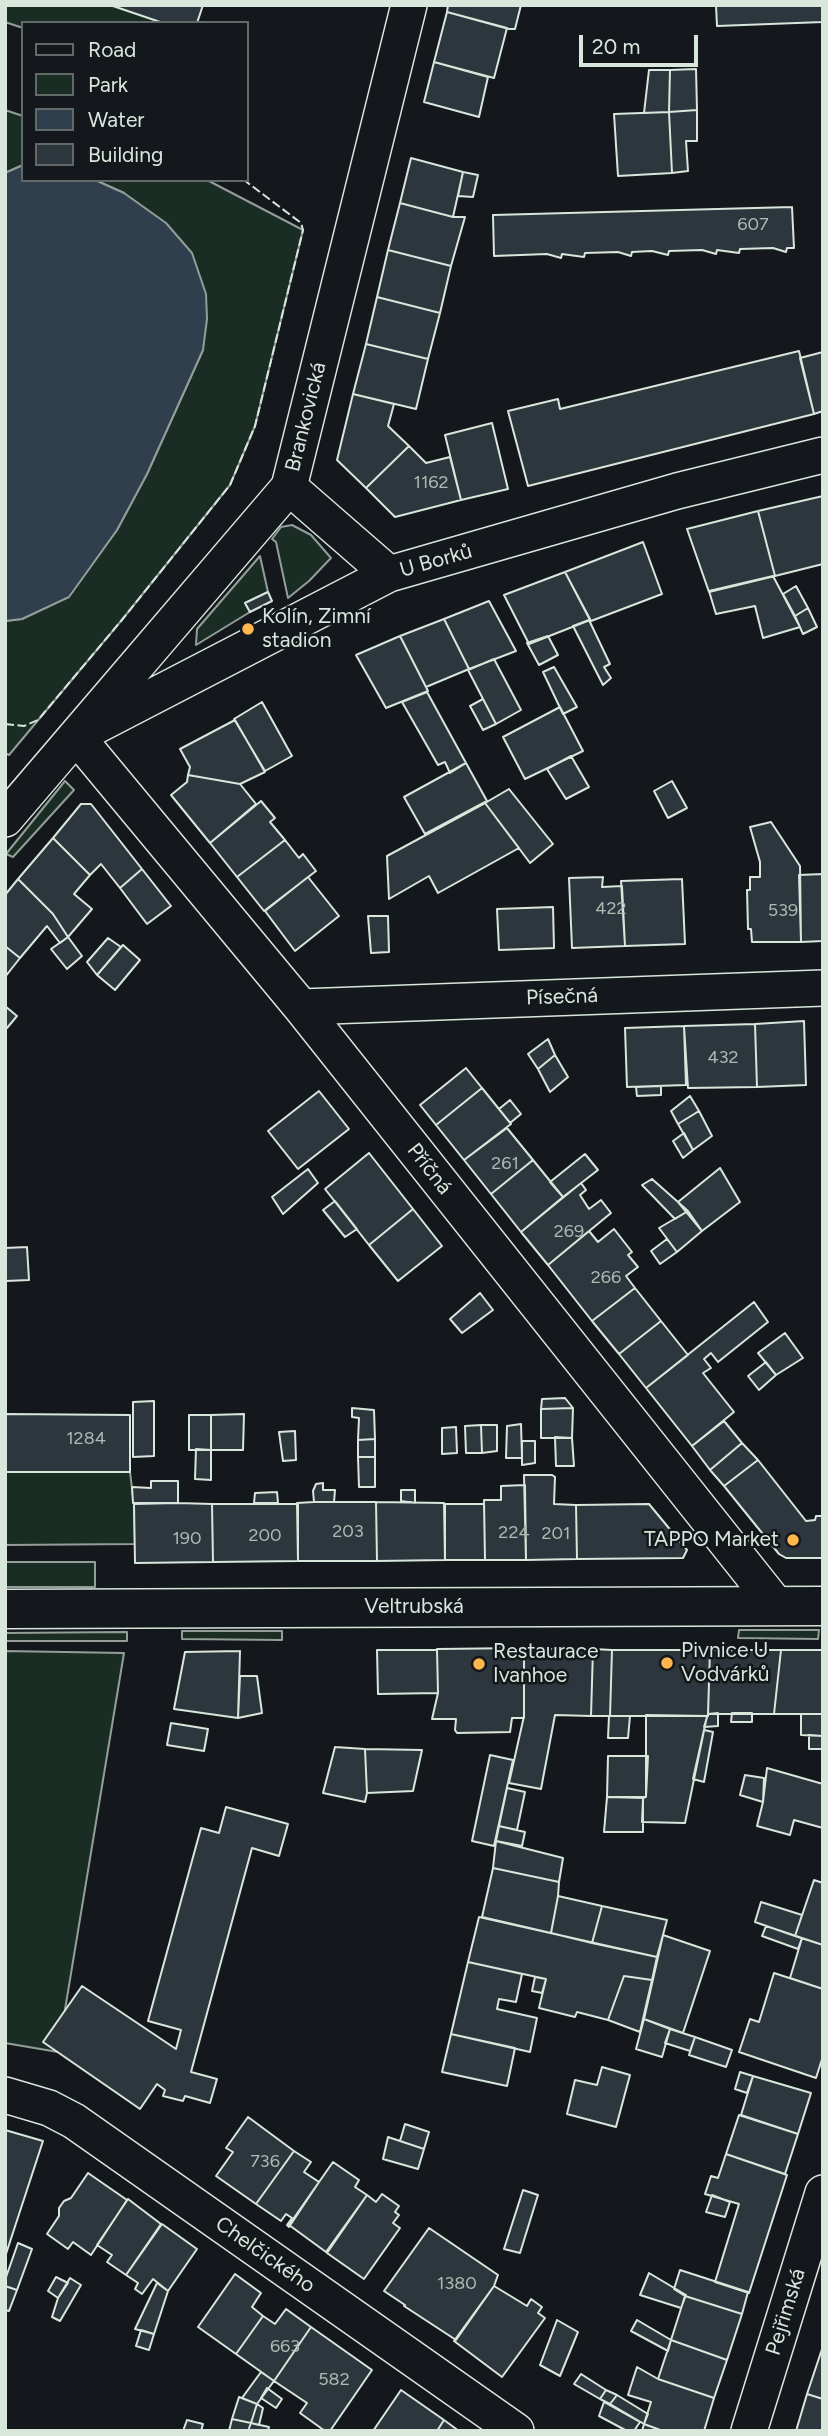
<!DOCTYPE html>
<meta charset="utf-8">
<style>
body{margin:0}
#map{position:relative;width:828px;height:2436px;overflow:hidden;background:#14181c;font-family:Figtree,sans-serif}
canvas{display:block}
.frame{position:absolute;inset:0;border:7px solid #d8e6dc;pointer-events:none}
.legend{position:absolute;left:21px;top:21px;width:228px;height:161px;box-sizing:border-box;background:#14181c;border:2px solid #626a69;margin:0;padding:9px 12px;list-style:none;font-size:21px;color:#d8e6dc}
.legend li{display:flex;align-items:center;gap:14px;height:35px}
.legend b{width:35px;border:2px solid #626a69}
.scale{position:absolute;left:579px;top:35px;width:119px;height:32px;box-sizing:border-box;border:4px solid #d8e6dc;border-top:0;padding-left:9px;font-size:21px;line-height:24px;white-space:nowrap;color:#d8e6dc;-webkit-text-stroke:5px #14181c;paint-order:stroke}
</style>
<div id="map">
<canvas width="828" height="2436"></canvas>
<div class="frame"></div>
<ul class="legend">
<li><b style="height:9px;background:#14181c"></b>Road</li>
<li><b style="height:19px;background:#1a2d24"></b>Park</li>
<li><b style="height:19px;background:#2f3f4d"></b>Water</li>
<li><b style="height:19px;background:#2c363c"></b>Building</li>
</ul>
<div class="scale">20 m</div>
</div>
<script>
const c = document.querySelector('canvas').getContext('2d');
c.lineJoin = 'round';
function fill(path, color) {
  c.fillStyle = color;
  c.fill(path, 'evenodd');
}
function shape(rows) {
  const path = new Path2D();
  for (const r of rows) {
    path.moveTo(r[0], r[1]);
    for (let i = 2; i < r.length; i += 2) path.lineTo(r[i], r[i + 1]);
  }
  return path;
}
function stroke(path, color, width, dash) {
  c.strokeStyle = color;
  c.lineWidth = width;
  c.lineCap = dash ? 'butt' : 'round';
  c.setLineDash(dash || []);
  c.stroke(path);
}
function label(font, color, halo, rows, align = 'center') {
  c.font = font + ' Figtree,sans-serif';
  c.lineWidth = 5;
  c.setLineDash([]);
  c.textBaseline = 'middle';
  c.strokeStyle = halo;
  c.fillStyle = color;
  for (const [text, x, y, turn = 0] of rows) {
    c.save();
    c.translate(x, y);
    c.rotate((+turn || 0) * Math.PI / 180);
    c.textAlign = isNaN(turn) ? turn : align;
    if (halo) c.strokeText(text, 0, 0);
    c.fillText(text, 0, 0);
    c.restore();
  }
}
const green = shape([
 [5,5,183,5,177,23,23,23,23,28,5,22,5,5],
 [5,110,23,116,23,165,5,173,5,110],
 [95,180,207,180,303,230,255,426,230,485,121,621,9,755,5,753,5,621,22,619,69,596,117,530,147,474,203,350,124,193,95,180],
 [292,525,311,535,331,558,309,581,288,598,276,542,272,539,281,527,292,525],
 [260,556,268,592,245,603,250,612,196,645,197,629,260,556],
 [65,781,74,790,13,857,6,854,65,781],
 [5,1472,130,1472,134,1504,135,1544,5,1545,5,1472],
 [5,1562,95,1562,95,1587,5,1587,5,1562],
 [739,1630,819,1630,818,1639,738,1638,739,1630],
 [182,1631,282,1631,282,1640,182,1639,182,1631],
 [127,1632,127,1641,5,1641,5,1633,127,1632],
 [5,1651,124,1653,58,2052,5,2043,5,1651]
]);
const water = shape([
 [23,165,23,180,95,180,124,193,166,223,192,253,206,294,207,319,203,350,147,474,117,530,69,597,22,619,5,621,5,173,23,165]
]);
const building = shape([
 [110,5,203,5,197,23,163,23,110,5],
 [448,5,521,5,515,29,509,29,447,12,448,5],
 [716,5,823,5,823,22,717,26,716,5],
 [447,12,507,28,494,78,434,62,447,12],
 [434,62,488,77,479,117,424,102,434,62],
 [696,69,697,110,669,112,670,70,696,69],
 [649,70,670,70,669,112,644,113,649,70],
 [697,110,697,141,686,141,688,171,672,173,669,112,697,110],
 [669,112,672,173,618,176,614,114,669,112],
 [411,158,463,172,453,217,400,203,411,158],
 [463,172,478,175,473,197,458,196,463,172],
 [400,203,453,217,465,217,451,266,388,250,400,203],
 [792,207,794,248,787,248,786,252,773,248,740,249,739,253,717,250,716,254,702,250,669,251,668,255,652,251,632,252,631,256,618,252,585,253,584,257,562,254,561,258,547,254,494,256,493,215,792,207],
 [388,250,451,266,440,313,377,297,388,250],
 [377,297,440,313,428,359,366,344,377,297],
 [366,344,428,359,416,409,353,394,366,344],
 [799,351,814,414,528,486,508,411,558,399,560,409,799,351],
 [823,352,823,411,814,414,800,358,823,352],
 [353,394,394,404,388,426,409,446,366,488,337,460,353,394],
 [492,423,508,489,461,500,445,435,492,423],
 [409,446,426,463,450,457,461,500,395,517,366,488,409,446],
 [823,496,823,564,775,576,758,511,823,496],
 [758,511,775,576,709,592,687,529,758,511],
 [643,542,662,594,591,621,565,572,643,542],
 [565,572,590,620,529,644,504,595,565,572],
 [773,576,800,627,763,638,755,606,716,614,709,591,773,576],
 [796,586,808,608,795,616,783,594,796,586],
 [268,592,272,601,250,612,245,603,268,592],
 [489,601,516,651,469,669,444,619,489,601],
 [808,608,817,627,803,634,795,616,808,608],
 [444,619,469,669,426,687,400,636,444,619],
 [589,620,610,664,604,667,611,678,603,685,573,626,589,620],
 [400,636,428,691,386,708,356,655,400,636],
 [548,636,558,655,539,665,527,643,548,636],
 [494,659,521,710,496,724,468,670,494,659],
 [554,667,577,707,563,714,543,672,554,667],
 [427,692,466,763,450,773,445,762,438,765,402,702,427,692],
 [483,699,496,724,483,730,470,706,483,699],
 [262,702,292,756,265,771,234,719,262,702],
 [560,707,583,751,525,779,503,737,560,707],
 [235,720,265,772,240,784,188,775,190,767,180,749,235,720],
 [571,756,589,787,566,799,547,769,571,756],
 [466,763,487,801,425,834,404,797,466,763],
 [188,775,240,784,256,804,210,843,171,795,187,782,188,775],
 [672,781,687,808,668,818,654,791,672,781],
 [509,789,553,844,530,863,485,803,509,789],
 [261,801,275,818,270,822,285,840,237,877,210,843,261,801],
 [485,803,519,848,438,893,429,876,389,899,387,856,485,803],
 [81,804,91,804,142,869,120,888,101,864,90,875,53,838,81,804],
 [771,822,800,866,801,942,752,942,751,929,748,929,747,890,750,890,750,877,760,877,760,862,750,827,771,822],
 [53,838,90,875,74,894,92,909,68,937,53,914,18,879,53,838],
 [285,840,299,858,303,854,316,871,264,911,237,877,285,840],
 [142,869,171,906,147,924,120,888,142,869],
 [823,874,823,941,801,942,799,875,823,874],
 [308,877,339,916,295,951,265,911,308,877],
 [603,877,602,887,622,886,625,946,572,948,569,878,603,877],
 [18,879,53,914,68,937,60,943,47,926,20,958,5,946,5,895,18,879],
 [682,879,685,944,625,946,621,881,682,879],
 [553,907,554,948,499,950,497,909,553,907],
 [368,916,388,916,389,952,371,953,368,916],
 [68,937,82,956,67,969,51,949,68,937],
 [108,938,121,947,97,975,87,962,108,938],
 [123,945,140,960,115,990,97,975,123,945],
 [5,946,20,958,5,977,5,946],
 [5,1006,17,1016,7,1028,5,1026,5,1006],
 [804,1021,806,1085,757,1087,755,1024,804,1021],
 [755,1024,757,1087,688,1088,684,1026,755,1024],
 [684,1026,686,1085,627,1087,625,1028,684,1026],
 [548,1039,555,1055,538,1069,528,1054,548,1039],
 [555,1055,568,1077,550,1092,538,1069,555,1055],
 [466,1068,482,1088,436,1125,420,1105,466,1068],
 [661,1086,661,1095,637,1096,636,1087,661,1086],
 [482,1088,511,1124,464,1160,436,1125,482,1088],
 [319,1091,349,1129,298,1169,268,1131,319,1091],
 [690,1096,699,1111,678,1124,671,1111,690,1096],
 [510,1100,521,1114,510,1123,499,1109,510,1100],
 [699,1111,712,1136,693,1150,678,1124,699,1111],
 [507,1128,533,1160,491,1194,464,1160,507,1128],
 [684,1133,693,1150,683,1158,673,1141,684,1133],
 [369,1153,413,1209,369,1245,325,1189,369,1153],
 [585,1154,598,1170,563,1197,550,1182,585,1154],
 [533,1160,563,1197,521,1232,491,1194,533,1160],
 [720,1168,740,1202,702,1231,678,1202,720,1168],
 [308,1169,318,1183,283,1214,272,1197,308,1169],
 [652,1179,678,1202,688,1211,675,1219,642,1185,652,1179],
 [581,1183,586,1190,580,1195,589,1209,601,1200,611,1213,548,1265,521,1232,581,1183],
 [335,1201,357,1229,345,1237,323,1210,335,1201],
 [413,1209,442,1246,398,1281,369,1245,413,1209],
 [688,1211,702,1231,677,1252,659,1228,688,1211],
 [614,1229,632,1252,628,1255,638,1267,626,1276,635,1288,592,1321,548,1265,589,1231,598,1242,614,1229],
 [667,1239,677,1252,660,1264,651,1251,667,1239],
 [27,1247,29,1280,6,1281,5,1307,5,1248,27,1247],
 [635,1288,661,1321,619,1354,592,1321,635,1288],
 [480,1293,493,1310,462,1333,450,1319,480,1293],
 [754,1302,768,1322,718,1362,711,1353,704,1359,711,1368,703,1373,734,1412,692,1446,646,1388,754,1302],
 [661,1321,688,1355,646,1388,619,1354,661,1321],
 [785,1333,803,1358,776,1375,758,1353,785,1333],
 [766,1362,776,1375,759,1390,748,1376,766,1362],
 [565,1398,573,1408,541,1409,542,1399,565,1398],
 [154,1401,154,1456,133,1457,133,1402,154,1401],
 [352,1408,374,1410,375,1439,358,1440,359,1418,352,1417,352,1408],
 [573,1408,572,1438,541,1438,541,1409,573,1408],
 [5,1414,130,1415,130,1472,5,1472,5,1414],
 [244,1414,243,1450,211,1450,211,1415,244,1414],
 [189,1415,211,1415,211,1450,189,1450,189,1415],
 [724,1421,742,1443,710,1470,692,1446,724,1421],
 [521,1424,522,1458,506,1458,507,1426,521,1424],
 [481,1425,497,1425,497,1451,482,1453,481,1425],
 [481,1425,482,1453,466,1453,465,1426,481,1425],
 [456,1427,457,1453,442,1454,442,1428,456,1427],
 [295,1431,296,1460,283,1461,279,1432,295,1431],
 [555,1437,572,1438,574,1466,556,1466,555,1437],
 [375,1439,375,1457,358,1457,358,1440,375,1439],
 [522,1441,535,1441,535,1463,522,1465,522,1441],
 [742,1443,758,1460,724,1486,710,1470,742,1443],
 [196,1449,211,1450,211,1480,195,1479,196,1449],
 [358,1457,375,1457,375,1487,359,1487,358,1457],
 [758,1460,806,1521,815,1520,816,1516,823,1516,823,1558,786,1558,779,1554,724,1486,758,1460],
 [524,1475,552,1475,555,1477,554,1504,576,1505,577,1559,526,1560,524,1475],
 [151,1481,178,1481,178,1503,133,1503,132,1487,151,1488,151,1481],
 [323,1483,323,1490,335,1490,334,1502,314,1502,313,1491,316,1484,323,1483],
 [525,1485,526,1560,485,1560,484,1500,501,1500,501,1486,525,1485],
 [401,1490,415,1490,415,1503,401,1501,401,1490],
 [277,1492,278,1503,254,1503,255,1493,277,1492],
 [314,1502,376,1502,377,1561,298,1561,297,1503,314,1502],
 [376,1502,444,1503,445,1560,377,1561,376,1502],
 [178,1503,212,1504,213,1562,135,1563,134,1504,178,1503],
 [212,1504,298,1504,298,1561,213,1562,212,1504],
 [445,1504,484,1504,485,1560,445,1560,445,1504],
 [649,1504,687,1550,683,1558,577,1559,576,1505,649,1504],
 [524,1648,524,1718,512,1718,510,1732,457,1733,455,1730,456,1719,432,1719,438,1693,437,1649,524,1648],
 [524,1649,593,1649,591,1716,555,1715,541,1789,509,1783,524,1716,524,1649],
 [593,1649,612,1650,610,1716,591,1716,593,1649],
 [377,1650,437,1650,438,1693,378,1694,377,1650],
 [612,1650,710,1650,708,1716,610,1716,612,1650],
 [710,1650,781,1650,774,1714,708,1714,710,1650],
 [781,1650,823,1650,823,1714,774,1714,781,1650],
 [240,1651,238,1718,174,1709,185,1652,240,1651],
 [240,1676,257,1676,262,1713,238,1718,240,1676],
 [718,1713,718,1726,704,1727,708,1714,718,1713],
 [732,1713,752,1713,752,1722,731,1722,732,1713],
 [801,1714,823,1714,823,1736,801,1735,801,1714],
 [646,1715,707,1716,685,1823,642,1822,643,1798,646,1797,646,1715],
 [609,1716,630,1716,628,1738,608,1738,609,1716],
 [171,1723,208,1729,204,1751,167,1745,171,1723],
 [704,1730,713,1732,704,1782,693,1779,704,1730],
 [809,1735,823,1736,823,1749,809,1749,809,1735],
 [335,1747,365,1749,367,1793,365,1802,323,1793,335,1747],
 [365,1749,422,1750,413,1791,367,1793,365,1749],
 [490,1755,513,1760,494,1846,472,1841,490,1755],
 [608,1756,648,1756,646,1797,607,1797,608,1756],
 [767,1768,823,1784,823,1828,794,1820,790,1835,757,1826,763,1802,767,1768],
 [745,1775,764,1778,763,1802,740,1795,745,1775],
 [507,1788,525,1792,517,1830,499,1826,507,1788],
 [607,1797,643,1798,643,1832,604,1832,607,1797],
 [226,1807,288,1824,279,1856,252,1848,191,2072,217,2079,210,2103,185,2096,183,2101,163,2096,165,2090,157,2084,140,2109,43,2042,82,1986,176,2049,181,2030,148,2021,201,1828,219,1833,226,1807],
 [499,1826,525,1832,522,1846,496,1841,499,1826],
 [496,1841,563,1858,559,1882,493,1868,496,1841],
 [493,1868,559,1882,558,1896,551,1933,482,1917,493,1868],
 [814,1880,823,1883,823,1945,795,1936,814,1880],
 [558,1896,602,1906,592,1943,551,1933,558,1896],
 [761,1902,802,1915,795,1936,755,1922,761,1902],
 [602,1906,667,1920,657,1957,592,1943,602,1906],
 [479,1917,657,1957,652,1980,624,1976,608,2020,577,2012,575,2017,539,2008,546,1979,468,1962,479,1917],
 [766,1926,802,1938,798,1949,762,1936,766,1926],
 [663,1935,710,1951,683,2033,644,2019,663,1935],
 [802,1938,823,1945,823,1989,790,1978,802,1938],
 [468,1962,522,1974,516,2002,499,1999,497,2009,537,2018,530,2052,451,2034,468,1962],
 [774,1973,823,1989,823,2056,816,2078,739,2052,750,2019,759,2022,774,1973],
 [624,1976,652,1980,640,2032,608,2020,624,1976],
 [535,1977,546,1979,542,1993,532,1991,535,1977],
 [644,2019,670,2029,662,2057,636,2049,644,2019],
 [670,2029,695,2037,690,2051,665,2043,670,2029],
 [451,2034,515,2048,507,2086,442,2072,451,2034],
 [695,2037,732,2050,726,2067,689,2055,695,2037],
 [602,2067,630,2075,616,2127,567,2114,575,2080,597,2085,602,2067],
 [740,2072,753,2076,747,2093,735,2089,740,2072],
 [753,2076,811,2093,798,2134,741,2115,753,2076],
 [739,2115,798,2134,785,2174,726,2154,739,2115],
 [248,2117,294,2151,256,2204,216,2176,233,2152,226,2148,248,2117],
 [405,2124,429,2132,424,2149,400,2141,405,2124],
 [5,2130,43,2141,5,2257,5,2130],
 [388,2137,424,2149,418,2169,383,2159,388,2137],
 [294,2151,311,2162,304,2172,319,2182,289,2227,287,2225,292,2218,286,2214,281,2221,256,2204,294,2151],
 [726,2154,787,2175,749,2293,715,2282,739,2204,705,2194,711,2176,718,2178,726,2154],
 [333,2162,359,2180,355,2187,367,2195,326,2252,289,2225,333,2162],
 [88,2173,127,2200,91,2255,73,2242,68,2249,47,2234,59,2216,59,2208,64,2201,71,2198,88,2173],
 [523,2190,538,2195,520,2253,504,2249,523,2190],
 [382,2194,399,2206,395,2212,399,2215,393,2223,400,2228,364,2279,327,2253,367,2195,376,2202,382,2194],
 [712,2195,730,2202,725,2217,706,2212,712,2195],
 [128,2199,161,2224,126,2275,107,2262,112,2255,97,2245,128,2199],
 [162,2224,197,2249,168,2291,153,2279,142,2294,135,2289,138,2283,126,2275,162,2224],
 [429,2228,498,2275,494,2286,456,2340,404,2306,405,2305,384,2291,429,2228],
 [18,2243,32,2249,17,2290,5,2286,5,2280,18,2243],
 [680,2270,748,2292,742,2314,685,2296,674,2289,680,2270],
 [649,2273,686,2295,681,2308,640,2295,649,2273],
 [235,2274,261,2293,252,2307,263,2316,236,2354,198,2327,235,2274],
 [56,2277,68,2283,58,2298,48,2291,56,2277],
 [70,2278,81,2285,60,2321,52,2317,58,2298,70,2278],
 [157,2283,168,2291,154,2334,135,2329,157,2283],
 [5,2286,17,2290,9,2311,5,2310,5,2286],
 [494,2286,527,2306,531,2299,542,2307,538,2313,545,2318,502,2377,454,2341,494,2286],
 [685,2296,742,2314,727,2360,671,2340,685,2296],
 [286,2309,311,2327,274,2381,236,2354,263,2316,275,2324,286,2309],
 [557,2320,578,2332,560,2376,540,2365,557,2320],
 [637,2320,671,2340,668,2351,631,2331,637,2320],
 [311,2327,372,2370,330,2431,325,2431,300,2413,307,2403,274,2381,311,2327],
 [141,2330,154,2334,149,2350,136,2346,141,2330],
 [671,2340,727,2360,714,2398,658,2379,671,2340],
 [822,2349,823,2350,823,2399,807,2394,822,2349],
 [637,2367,658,2379,714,2398,704,2431,663,2431,644,2424,651,2402,628,2395,637,2367],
 [261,2372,274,2381,257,2404,242,2398,261,2372],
 [581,2374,606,2390,600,2399,574,2384,581,2374],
 [267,2388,282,2399,276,2408,261,2398,267,2388],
 [401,2390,444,2420,437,2431,373,2431,401,2390],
 [606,2390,617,2395,610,2404,600,2399,606,2390],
 [807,2394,823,2399,823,2431,796,2431,807,2394],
 [617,2395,648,2414,644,2424,610,2404,617,2395],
 [239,2397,257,2404,251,2423,232,2419,239,2397],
 [604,2402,640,2422,634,2431,627,2431,599,2416,604,2402],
 [257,2404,263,2408,259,2425,251,2423,257,2404],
 [232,2419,251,2423,248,2431,229,2431,232,2419],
 [187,2420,203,2424,201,2431,183,2431,187,2420],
 [444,2420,459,2431,437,2431,444,2420],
 [251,2423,269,2427,268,2431,248,2431,251,2423],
 [644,2424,663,2431,642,2431,644,2424]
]);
const street = shape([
 [289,487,389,574],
 [92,728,389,574,677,491,823,455],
 [76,736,301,1007,777,1606],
 [5,819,289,487,409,5],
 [301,1007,823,988],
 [5,2095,49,2108,74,2121,516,2431],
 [749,2431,823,2193]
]);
const secondary = shape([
 [5,1609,823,1606]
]);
const fence = shape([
 [5,724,24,726,38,720,121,621,230,485,255,426,303,230,301,223,244,180]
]);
const markers = [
 [248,629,7,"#ffb74d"],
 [793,1540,7,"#ffb74d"],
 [667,1663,7,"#ffb74d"],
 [479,1664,7,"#ffb74d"]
];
const numberNames = [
 ["607",753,225],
 ["1162",431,483],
 ["422",611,909],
 ["539",783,911],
 ["432",723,1058],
 ["261",505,1164],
 ["269",569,1232],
 ["266",606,1278],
 ["1284",86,1439],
 ["203",348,1532],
 ["224",514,1533],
 ["201",556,1534],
 ["200",265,1536],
 ["190",187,1539],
 ["736",265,2162],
 ["1380",457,2284],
 ["663",285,2347],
 ["582",334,2380]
];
const streetNames = [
 ["Brankovická",306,417,-76],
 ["U Borků",436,561,-16],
 ["Písečná",562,997,-2],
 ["Příčná",429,1169,52],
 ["Veltrubská",414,1607],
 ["Chelčického",265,2255,35],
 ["Pejřimská",786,2312,-73]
];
const poiNames = [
 ["Kolín, Zimní",262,617],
 ["stadion",262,641],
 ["TAPPO Market",779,1540,"right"],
 ["Pivnice U",681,1651],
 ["Vodvárků",681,1675],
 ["Restaurace",493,1652],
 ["Ivanhoe",493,1676]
];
fill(green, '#1a2d24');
stroke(green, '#939e99', 2);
fill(water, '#2f3f4d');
stroke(water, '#939e99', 2);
fill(building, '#2c363c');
stroke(building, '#d8e6dc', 2);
stroke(street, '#d8e6dc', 38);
stroke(secondary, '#d8e6dc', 41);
stroke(street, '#14181c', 35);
stroke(secondary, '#14181c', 38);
stroke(fence, '#d8e6dc', 2, [9, 3.5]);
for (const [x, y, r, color] of markers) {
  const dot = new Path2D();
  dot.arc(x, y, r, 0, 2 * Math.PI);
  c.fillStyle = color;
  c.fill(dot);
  stroke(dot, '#14181c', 2.5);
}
label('18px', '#adbab4', null, numberNames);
label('21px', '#d8e6dc', '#14181c', streetNames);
label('21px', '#d8e6dc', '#14181c', poiNames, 'left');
</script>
